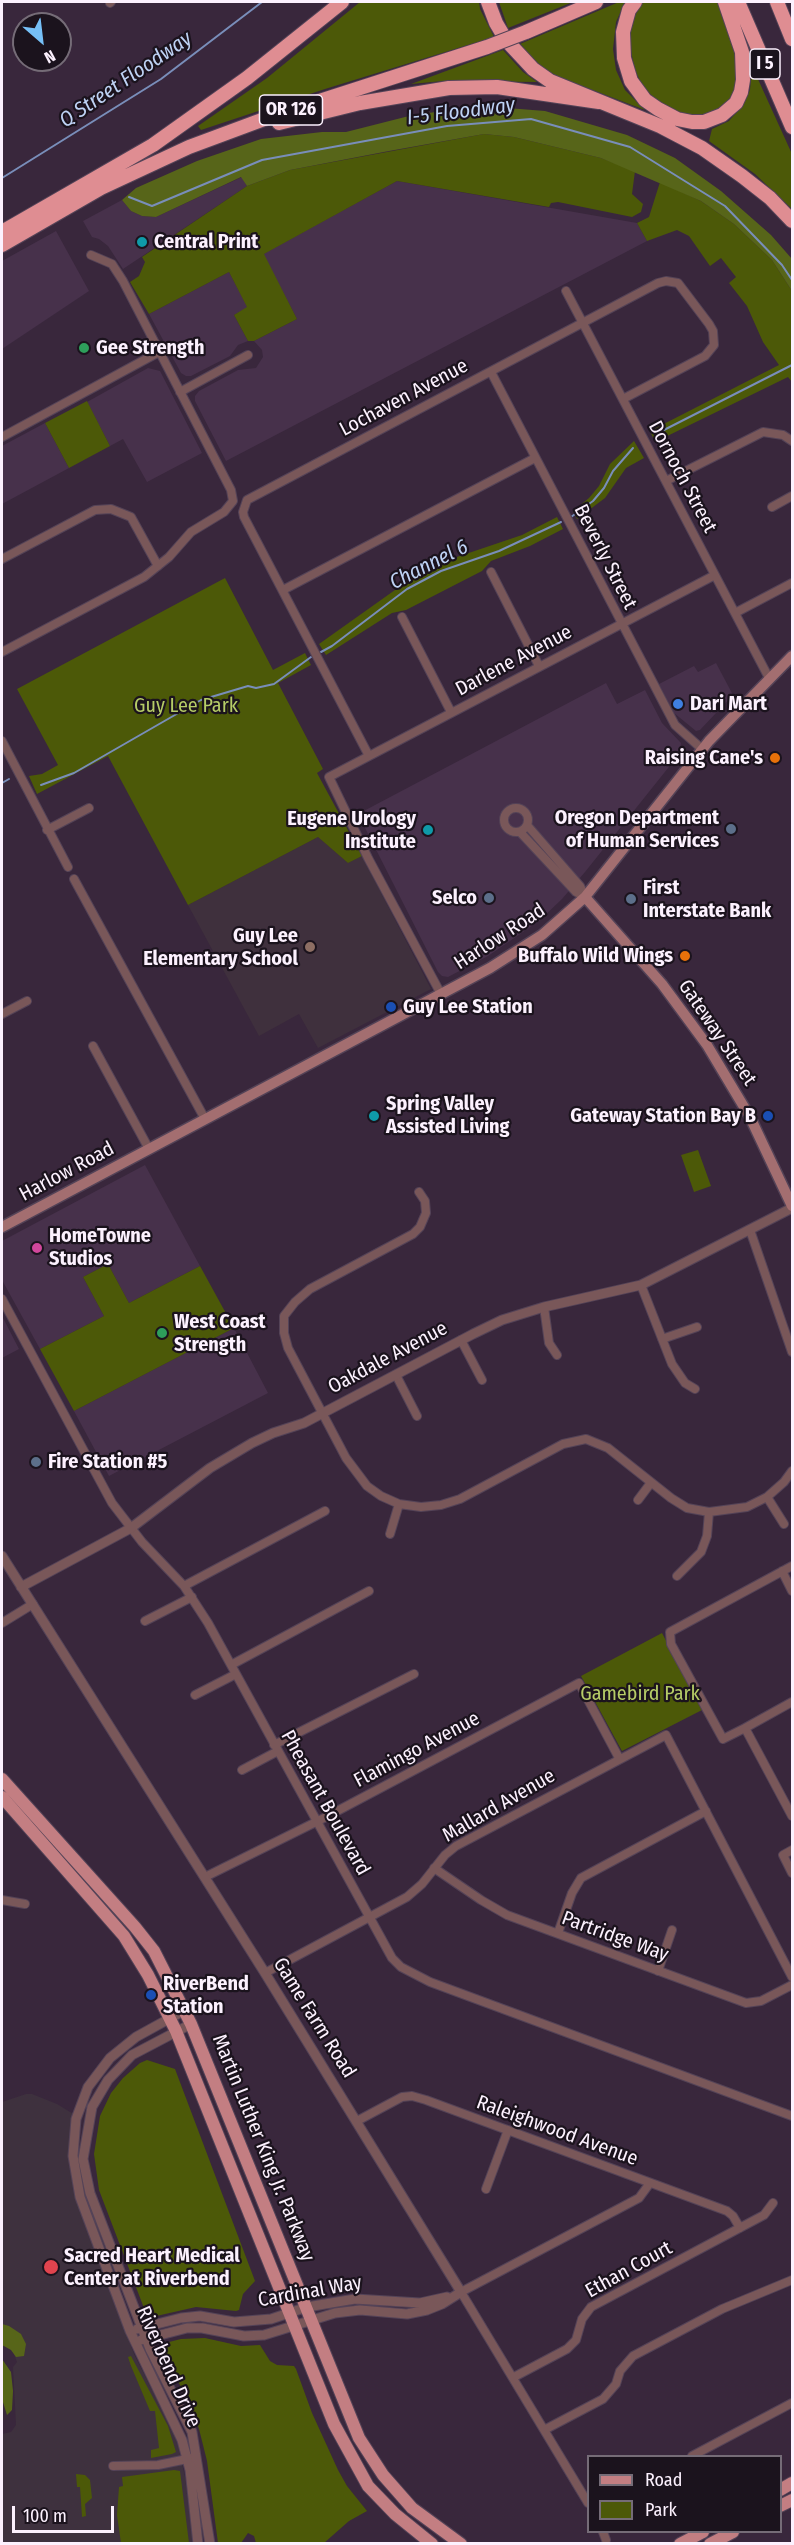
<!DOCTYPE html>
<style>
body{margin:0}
#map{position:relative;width:794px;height:2545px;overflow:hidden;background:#39273c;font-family:"Fira Sans Condensed",sans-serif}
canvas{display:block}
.frame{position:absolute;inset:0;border:3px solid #fcf1fe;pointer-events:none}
.legend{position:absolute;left:587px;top:2455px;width:195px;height:78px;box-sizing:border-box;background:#1b131d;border:2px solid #756c77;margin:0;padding:8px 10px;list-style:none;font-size:18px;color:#fcf1fe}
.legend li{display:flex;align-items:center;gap:12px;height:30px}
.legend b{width:30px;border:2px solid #756c77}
.north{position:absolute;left:12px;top:12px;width:60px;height:60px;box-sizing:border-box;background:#1b131d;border:2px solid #756c77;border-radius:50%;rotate:152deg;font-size:16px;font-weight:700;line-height:24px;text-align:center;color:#fcf1fe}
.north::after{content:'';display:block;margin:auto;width:21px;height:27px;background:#76c0f7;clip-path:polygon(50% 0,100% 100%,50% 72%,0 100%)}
.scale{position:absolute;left:12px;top:2506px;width:102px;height:27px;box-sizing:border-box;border:3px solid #fcf1fe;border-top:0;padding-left:8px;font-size:18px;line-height:21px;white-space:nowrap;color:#fcf1fe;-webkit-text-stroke:4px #1b131d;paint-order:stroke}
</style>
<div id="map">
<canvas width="794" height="2545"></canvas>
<div class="frame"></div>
<ul class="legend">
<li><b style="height:8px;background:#c37e82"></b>Road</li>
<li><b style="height:16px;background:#4c5908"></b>Park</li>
</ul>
<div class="north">N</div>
<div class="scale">100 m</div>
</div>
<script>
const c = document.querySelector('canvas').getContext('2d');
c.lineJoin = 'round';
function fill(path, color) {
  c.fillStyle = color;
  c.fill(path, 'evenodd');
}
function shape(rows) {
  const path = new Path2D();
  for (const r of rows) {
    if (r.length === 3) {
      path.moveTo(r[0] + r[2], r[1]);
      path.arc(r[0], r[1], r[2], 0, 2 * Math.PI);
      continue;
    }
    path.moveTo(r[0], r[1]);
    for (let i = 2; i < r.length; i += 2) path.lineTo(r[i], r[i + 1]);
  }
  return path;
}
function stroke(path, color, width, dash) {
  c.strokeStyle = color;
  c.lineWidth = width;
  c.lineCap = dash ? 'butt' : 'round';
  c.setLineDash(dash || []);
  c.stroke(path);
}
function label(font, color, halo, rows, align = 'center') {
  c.font = font + ' "Fira Sans Condensed",sans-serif';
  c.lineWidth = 4.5;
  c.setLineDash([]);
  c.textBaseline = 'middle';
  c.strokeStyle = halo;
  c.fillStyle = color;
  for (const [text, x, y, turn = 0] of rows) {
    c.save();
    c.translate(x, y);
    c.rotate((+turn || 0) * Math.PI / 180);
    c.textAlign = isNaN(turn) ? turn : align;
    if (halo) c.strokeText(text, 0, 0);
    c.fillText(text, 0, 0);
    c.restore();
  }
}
const built = shape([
 [242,177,247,186,123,269,108,246,99,239,92,237,83,221,122,200,131,211,142,216,156,217],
 [397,181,637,223,647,241,226,461,195,401,195,396,199,391,238,370,256,368,263,357,262,350,254,341,297,319,263,254],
 [56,231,89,291,2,349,2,261],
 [229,272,248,308,234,315,248,341,238,345,230,356,191,376,186,376,181,373,149,314],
 [148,368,160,371,202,453,147,482,123,439,110,446,87,402],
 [45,423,69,468,2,504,2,446],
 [716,663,733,695,700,730,696,731,674,713,659,684,694,666,698,672],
 [606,683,617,704,645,690,662,723,681,743,680,753,585,872,562,899,539,921,488,956,448,977,442,976,438,972,358,814],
 [145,1165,200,1266,129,1303,108,1264,83,1277,104,1316,40,1349,2,1280,2,1241],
 [2,1316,19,1349,2,1358],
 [234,1328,268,1393,109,1476,74,1411]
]);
const education = shape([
 [318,837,348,863,362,856,431,989,318,1048,299,1014,259,1036,188,905]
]);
const medical = shape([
 [26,2094,32,2094,57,2104,75,2115,69,2153,74,2191,134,2354,176,2437,185,2477,193,2543,2,2543,2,2434,11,2432,16,2425,13,2367,17,2362,5,2330,2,2331,2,2102]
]);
const green = shape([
 [360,2,479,2,480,9,494,37,325,89,201,130,198,126,267,78],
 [499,2,573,2,508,28],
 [619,2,625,2,616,22,613,49,616,70,625,90,645,110,556,76,537,65,520,44],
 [642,2,719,2,738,56,737,91,732,100,713,114,686,117,653,100,644,89,635,70,629,42,633,14],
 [503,50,523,72,537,82,443,81,411,84],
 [752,66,792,154,792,209,755,174,709,141,712,129,729,121,741,107,750,90],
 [484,134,514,137,601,158,635,171,632,194,643,204,641,212,632,217,558,202,551,203,549,207,397,181,264,254,297,319,254,341,248,341,234,315,247,307,229,272,149,314,130,282,139,276,145,262,142,257,247,186,290,170],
 [660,182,701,201,734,224,772,260,792,291,792,382,788,377,655,442,650,431,779,365,763,342,747,306,729,283,736,277,721,258,710,266,689,236,677,230,647,241,637,223,649,217],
 [87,401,110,446,69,468,45,423],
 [634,441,644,458,626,468,605,498,577,519,573,511,589,498,599,486,610,464],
 [557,517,563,529,530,546,491,561,482,571,406,610,392,613,326,655,319,644,395,590,445,561,522,535],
 [225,578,273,670,305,653,311,665,278,683,323,769,317,773,362,856,348,863,318,837,188,905,108,756,37,794,29,776,42,774,58,765,17,689],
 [698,1150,711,1186,694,1192,681,1155],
 [108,1264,129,1303,200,1266,234,1328,74,1411,40,1349,104,1316,83,1277],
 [662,1633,702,1710,622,1751,581,1676],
 [147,2060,175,2069,255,2281,243,2294,239,2310,236,2311,196,2307,152,2317,147,2316,99,2190,94,2154,100,2116,111,2093,123,2078,140,2063],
 [205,2338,241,2346,260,2345,270,2361,277,2365,294,2366,296,2369,312,2413,338,2470,347,2486,367,2511,349,2521,324,2543,256,2543,254,2536,248,2533,241,2543,218,2543,207,2461,199,2429,188,2399,160,2350,165,2343,181,2339],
 [131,2356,168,2426,176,2452,172,2454,151,2458,151,2450,159,2448,155,2411,150,2411,131,2366,128,2357],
 [174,2470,180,2471,189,2543,121,2543,117,2515,119,2487,123,2486,122,2477],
 [76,2474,85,2475,90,2480,92,2498,85,2504,86,2516,82,2517,80,2487,77,2487]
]);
const forest = shape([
 [482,106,545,111,627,135,675,158,721,191,771,235,792,259,792,291,772,260,734,224,701,201,601,158,514,137,484,134,389,151,290,170,247,186,241,177,156,217,142,216,131,211,122,200,136,188,197,161,261,139,322,132,346,132,413,115],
 [2,2324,9,2326,21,2334,26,2344,24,2356,16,2357,11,2350,2,2345],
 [2,2359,11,2372,13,2391,12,2410,7,2415,2,2399]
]);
const stream = shape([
 [2,178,161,79,262,2],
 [129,197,152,206,262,160,447,126,531,119,630,147,725,206,782,265,792,280],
 [656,434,792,365],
 [571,517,593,501,604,488,613,471,633,448],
 [321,652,332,646,407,589,441,571,499,551,561,522],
 [2,783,9,779],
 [41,785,74,773,201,700,248,686,256,688,274,684,311,657]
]);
const minor = shape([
 [110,3,111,2],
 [566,291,769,678],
 [491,372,675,725,702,749],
 [180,392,248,355],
 [2,437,159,352],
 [666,481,763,432,783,435,792,441],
 [772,507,792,496],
 [2,559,95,510,111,509,131,517,158,566],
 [491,572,539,666],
 [283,590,535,458],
 [735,613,792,583],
 [402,617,451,712],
 [2,652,144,577,169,557,191,532,224,512,233,501,231,490,123,281,112,264,91,255],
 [2,741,68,867],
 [369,756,244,517,243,512,247,500,658,283,666,281,678,283,709,324,713,331,714,345,705,356,623,399],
 [516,820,12],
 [527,825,580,886,585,897],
 [47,830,89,808],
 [520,832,576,892,585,897],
 [74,879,205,1119],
 [441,994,368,858,329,777,715,575],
 [2,1014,27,1001],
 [93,1046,149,1149],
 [419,1192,425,1201,426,1213,420,1227,413,1234,310,1289,295,1302,284,1316,284,1333,288,1348,346,1458,367,1486,381,1496,399,1504,421,1507,441,1505,460,1499,563,1444,586,1439,608,1448,671,1498,687,1508,709,1512,747,1507,767,1497,784,1482,792,1471],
 [750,1230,792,1352],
 [641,1285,672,1364,685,1383,695,1389],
 [2,1299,112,1503,142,1542,184,1586,208,1623,392,1958,401,1967,430,1982,792,2116],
 [544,1307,549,1343,557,1355],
 [662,1339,697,1327],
 [461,1340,482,1380],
 [396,1375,417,1416],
 [767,1497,784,1524],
 [638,1500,650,1484],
 [390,1534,399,1504],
 [782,1571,792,1591],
 [677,1576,701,1552,707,1536,709,1512],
 [184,1586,325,1511],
 [145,1621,192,1597],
 [2,1623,33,1604],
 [231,1665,369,1591],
 [195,1695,236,1674],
 [792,1702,745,1728,792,1816],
 [745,1728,723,1739,671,1644,670,1632,792,1566],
 [274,1745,414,1674],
 [242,1770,278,1751],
 [792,1850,783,1855,792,1873],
 [434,1868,481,1900,507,1915,746,2003,761,2001,792,1985],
 [205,1877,324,1818,579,1683,619,1758],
 [2,1900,25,1904],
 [558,1933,572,1893,581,1878,706,1811],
 [658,1971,672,1930],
 [265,1973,407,1897,422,1884,445,1855,456,1846,666,1735,792,1977],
 [357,2121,402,2097,412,2096,426,2100,727,2211,733,2216,740,2228],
 [486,2189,508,2130],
 [514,2377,567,2349,576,2340,582,2319,591,2307,764,2215,773,2203],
 [546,2429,603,2399,616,2384,620,2371,633,2356,722,2309,792,2280],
 [692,2456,792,2403],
 [113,2466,158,2465,192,2458],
 [588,2503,461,2292,639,2198,650,2183],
 [603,2532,606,2540]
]);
const tertiary = shape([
 [2,1556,265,1973,461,2292],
 [21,1587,131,1528,210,1468,252,1443,273,1433,304,1423,473,1334,502,1320,544,1307,641,1285,792,1208],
 [185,2010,136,2037,110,2058,88,2087,76,2119,73,2156,80,2197,130,2331,182,2440,190,2470,198,2544],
 [191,2024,132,2055,108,2080,92,2107,83,2159,90,2193,150,2349,192,2432,210,2544],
 [137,2329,181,2318,200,2316,234,2322,271,2319,307,2307,355,2299,420,2303,447,2297],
 [141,2340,187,2328,202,2328,244,2336,264,2335,335,2313,360,2310,407,2314,427,2310,442,2304,461,2292]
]);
const secondary = shape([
 [585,897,662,984,707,1045,750,1117,792,1206],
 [2,1227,490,968,542,935,585,897,709,741,792,656]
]);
const primary = shape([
 [2,1779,135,1927,154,1951,191,2024,359,2438,383,2475,412,2508,461,2544],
 [2,1797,124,1936,148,1975,176,2031,334,2424,368,2486,395,2514,432,2544],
 [780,2490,792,2483],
 [780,2506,792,2500],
 [680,2544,703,2532],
 [710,2544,733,2532]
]);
const motorway = shape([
 [488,2,496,23,506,40,533,69,550,81,660,126,702,148,742,176,770,198,792,221],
 [635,2,629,10,623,32,624,58,631,81,645,100,658,109,677,119,692,122,704,122,722,115,736,103,741,92,743,80,742,52,725,2],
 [738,2,792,127],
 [777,2,792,39],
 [526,32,596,2],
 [279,123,360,103,449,88,497,87,599,102],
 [2,232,153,145,247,78,342,2],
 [2,245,101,188,189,147,267,118,487,47]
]);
const motorwayBridge = shape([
 [487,47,526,32]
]);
const markers = [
 [142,242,6,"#0f9aa8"],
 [84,348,6,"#2e9e5b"],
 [678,704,6,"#3f7fe0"],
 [775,758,6,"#e8710a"],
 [731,829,6,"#5c6f8a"],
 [428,830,6,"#0f9aa8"],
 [489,898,6,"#5c6f8a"],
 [631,899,6,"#5c6f8a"],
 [310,947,6,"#8d6e63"],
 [685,956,6,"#e8710a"],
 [391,1007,6,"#1a4fb4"],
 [374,1116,6,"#0f9aa8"],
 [768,1116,6,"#1a4fb4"],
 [37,1248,6,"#d1479c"],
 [162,1333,6,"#2e9e5b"],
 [36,1462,6,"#5c6f8a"],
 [151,1995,6,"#1a4fb4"],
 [51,2267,8,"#e0444e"]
];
const shields = [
 [765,64,30],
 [291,110,63]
];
const shieldNames = [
 ["I 5",765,64],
 ["OR 126",291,110]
];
const poiNames = [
 ["Central Print",154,242],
 ["Gee Strength",96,348],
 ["Dari Mart",690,704],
 ["Raising Cane's",763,758,"right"],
 ["Oregon Department",719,818,"right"],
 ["of Human Services",719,841,"right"],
 ["Eugene Urology",416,819,"right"],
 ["Institute",416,842,"right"],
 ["First",643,888],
 ["Interstate Bank",643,911],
 ["Selco",477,898,"right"],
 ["Guy Lee",298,936,"right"],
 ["Elementary School",298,959,"right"],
 ["Buffalo Wild Wings",673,956,"right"],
 ["Guy Lee Station",403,1007],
 ["Spring Valley",386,1104],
 ["Assisted Living",386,1127],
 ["Gateway Station Bay B",756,1116,"right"],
 ["HomeTowne",49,1236],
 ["Studios",49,1259],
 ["West Coast",174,1322],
 ["Strength",174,1345],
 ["Fire Station #5",48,1462],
 ["RiverBend",163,1984],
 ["Station",163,2007],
 ["Sacred Heart Medical",64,2256],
 ["Center at Riverbend",64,2279]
];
const streetNames = [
 ["Lochaven Avenue",404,398,-28],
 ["Dornoch Street",682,477,62],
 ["Beverly Street",605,557,63],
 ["Darlene Avenue",514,661,-28],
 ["Harlow Road",500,937,-33],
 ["Gateway Street",717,1033,56],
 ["Harlow Road",67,1172,-28],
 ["Oakdale Avenue",388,1358,-28],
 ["Flamingo Avenue",417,1750,-28],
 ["Pheasant Boulevard",325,1803,61],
 ["Mallard Avenue",499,1806,-30],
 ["Partridge Way",615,1937,20],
 ["Game Farm Road",314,2018,58],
 ["Raleighwood Avenue",557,2131,20],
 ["Martin Luther King Jr. Parkway",263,2148,68],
 ["Ethan Court",629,2270,-29],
 ["Cardinal Way",310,2292,-10],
 ["Riverbend Drive",168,2367,66]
];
const parkNames = [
 ["Guy Lee Park",186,706],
 ["Gamebird Park",640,1694]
];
const waterNames = [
 ["Q Street Floodway",126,80,-34],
 ["I-5 Floodway",461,112,-7],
 ["Channel 6",429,565,-27]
];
fill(built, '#47314b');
fill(education, '#3f303d');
fill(medical, '#3e313e');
fill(green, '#4c5908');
fill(forest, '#576519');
stroke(stream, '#798eba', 2);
stroke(minor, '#544357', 10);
stroke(tertiary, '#544357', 11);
stroke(secondary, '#544357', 13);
stroke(primary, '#544357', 14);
stroke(motorway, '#544357', 16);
stroke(minor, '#795759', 8);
stroke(tertiary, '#795759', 9);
stroke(secondary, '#a36e70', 10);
stroke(primary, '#c37e82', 12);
stroke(motorway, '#df8d92', 14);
stroke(motorwayBridge, '#544357', 16, []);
stroke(motorwayBridge, '#df8d92', 14);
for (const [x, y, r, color] of markers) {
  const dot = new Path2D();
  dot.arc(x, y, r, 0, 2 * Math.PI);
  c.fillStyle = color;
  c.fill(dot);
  stroke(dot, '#1b131d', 2);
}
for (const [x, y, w] of shields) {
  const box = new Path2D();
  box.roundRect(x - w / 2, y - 15, w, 30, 4.5);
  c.fillStyle = '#1b131d';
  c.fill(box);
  stroke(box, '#fcf1fe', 1.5);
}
label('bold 18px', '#fcf1fe', null, shieldNames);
label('bold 20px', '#fcf1fe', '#1b131d', poiNames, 'left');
label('20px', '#fcf1fe', '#1b131d', streetNames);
label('20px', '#b6cc67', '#1b131d', parkNames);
label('italic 21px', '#bed2f4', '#1b131d', waterNames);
</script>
